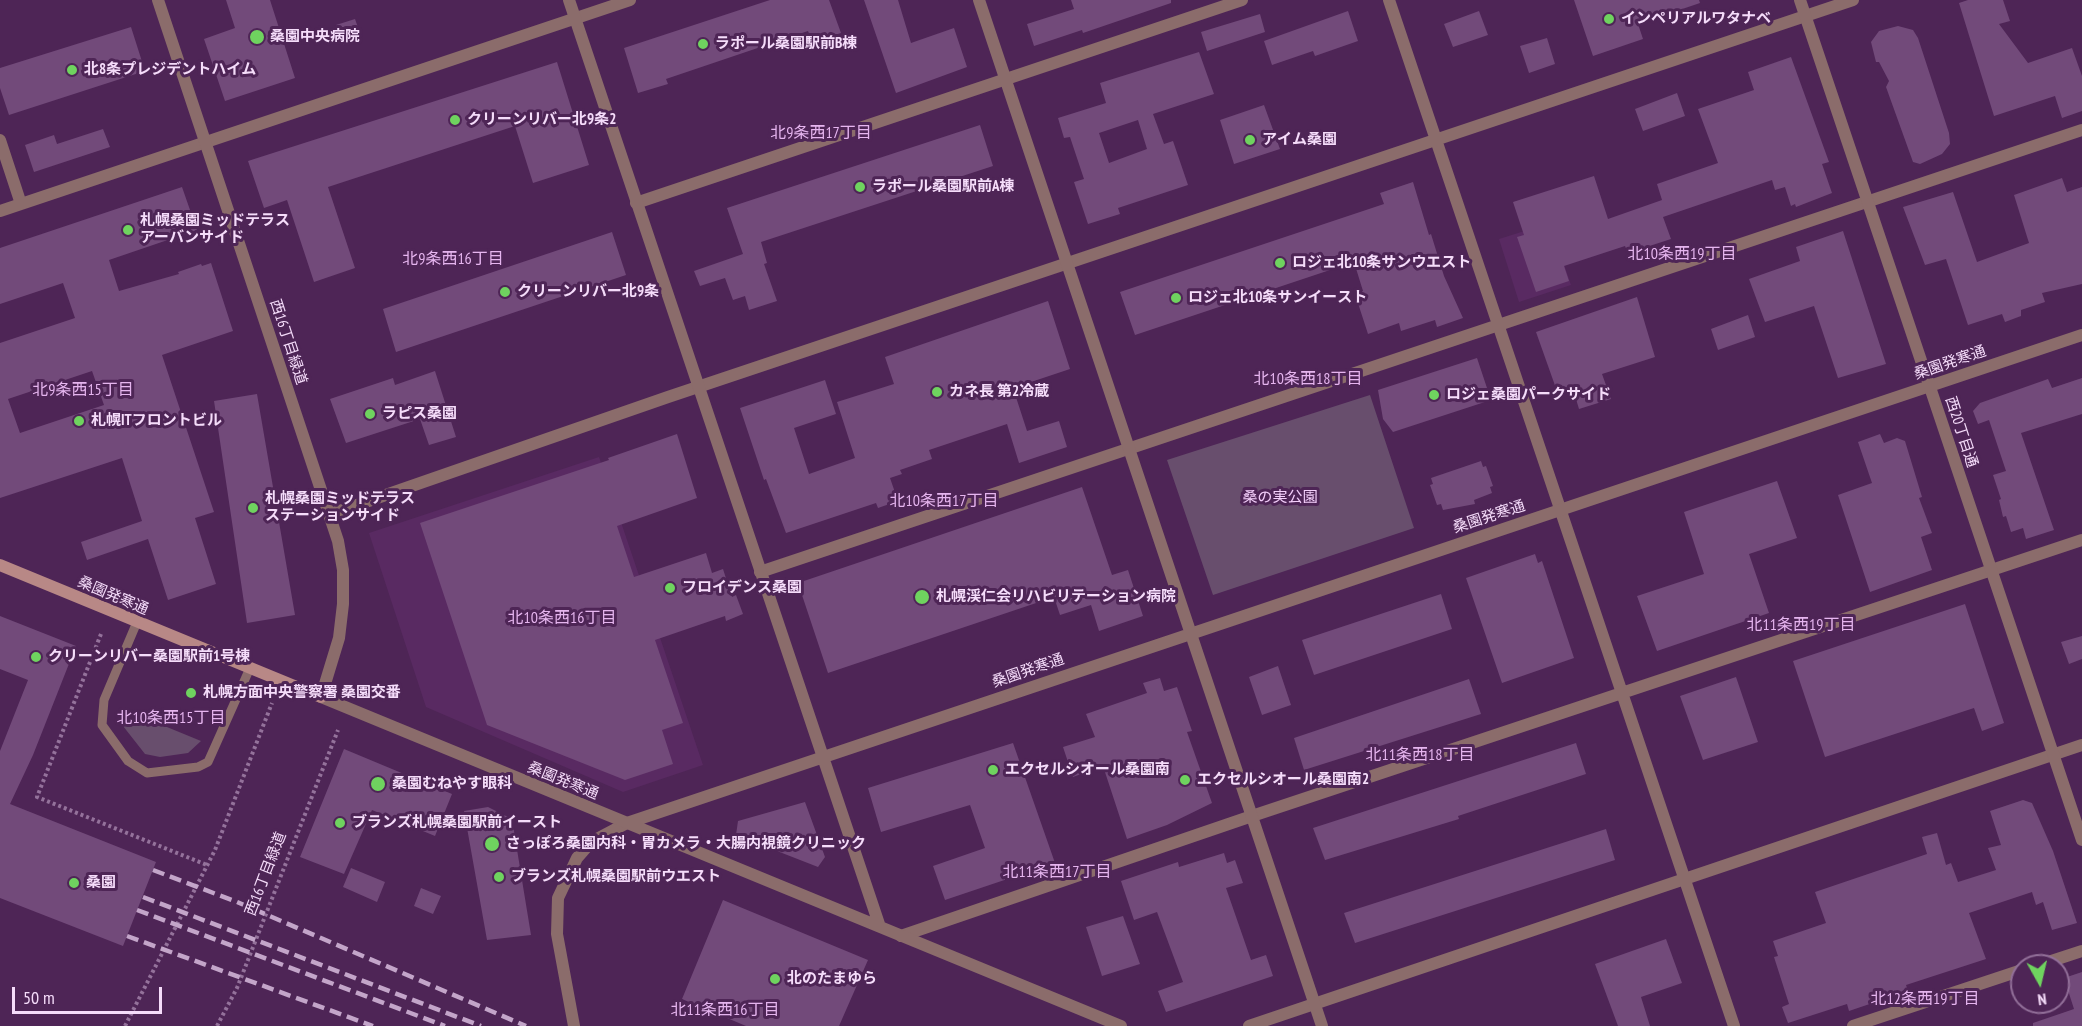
<!DOCTYPE html>
<meta charset="utf-8">
<style>
body{margin:0}
#map{position:relative;width:2082px;height:1026px;overflow:hidden;background:#4e2556;font-family:"PT Sans Narrow",sans-serif}
canvas{display:block}
.north{position:absolute;left:2010px;top:954px;width:60px;height:60px;box-sizing:border-box;background:#4e2556;border:2px solid #916e98;border-radius:50%;rotate:172deg;font-size:16px;font-weight:700;line-height:24px;text-align:center;color:#f5dcfa}
.north::after{content:'';display:block;margin:auto;width:21px;height:27px;background:#6fd35f;clip-path:polygon(50% 0,100% 100%,50% 72%,0 100%)}
.scale{position:absolute;left:12px;top:987px;width:150px;height:27px;box-sizing:border-box;border:3px solid #f5dcfa;border-top:0;padding-left:8px;font-size:18px;line-height:21px;white-space:nowrap;color:#f5dcfa;-webkit-text-stroke:4px #4e2556;paint-order:stroke}
</style>
<div id="map">
<canvas width="2082" height="1026"></canvas>
<div class="north">N</div>
<div class="scale">50 m</div>
</div>
<script>
const c = document.querySelector('canvas').getContext('2d');
c.lineJoin = 'round';
function fill(path, color) {
  c.fillStyle = color;
  c.fill(path, 'evenodd');
}
function shape(rows) {
  const path = new Path2D();
  for (const r of rows) {
    path.moveTo(r[0], r[1]);
    for (let i = 2; i < r.length; i += 2) path.lineTo(r[i], r[i + 1]);
  }
  return path;
}
function stroke(path, color, width, dash) {
  c.strokeStyle = color;
  c.lineWidth = width;
  c.lineCap = dash ? 'butt' : 'round';
  c.setLineDash(dash || []);
  c.stroke(path);
}
function label(font, color, halo, rows, align = 'center') {
  c.font = font + ' "PT Sans Narrow","Noto Sans JP",sans-serif';
  c.lineWidth = 6;
  c.setLineDash([]);
  c.textBaseline = 'middle';
  c.strokeStyle = halo;
  c.fillStyle = color;
  for (const [text, x, y, turn = 0] of rows) {
    c.save();
    c.translate(x, y);
    c.rotate((+turn || 0) * Math.PI / 180);
    c.textAlign = isNaN(turn) ? turn : align;
    if (halo) c.strokeText(text, 0, 0);
    c.fillText(text, 0, 0);
    c.restore();
  }
}
const built = shape([
 [1550,223,1571,285,1519,302,1499,239],
 [599,457,703,765,623,792,426,707,369,533]
]);
const green = shape([
 [1370,395,1414,528,1213,595,1167,460],
 [123,709,201,741,188,753,160,757,145,754,123,726,120,714]
]);
const building = shape([
 [226,0,270,0,295,78,225,101,204,39,235,28],
 [770,0,829,0,841,33,819,40,817,34,810,36,808,31,666,79,668,84,638,93,624,48],
 [864,0,898,0,911,43,954,28,967,67,896,93],
 [1071,0,1171,0,1171,3,1083,33,1082,30,1034,46,1027,24,1074,9],
 [1574,0,1699,0,1700,3,1638,24,1643,39,1593,56],
 [1968,0,2003,0,2010,21,1999,24,2028,63,2072,48,2082,76,2082,111,2062,118,2055,96,1994,116,1959,3],
 [1348,11,1358,41,1315,56,1313,51,1272,65,1264,41],
 [1479,11,1488,35,1453,47,1444,24],
 [1260,14,1265,32,1207,51,1201,32],
 [355,19,362,39,343,45,336,25],
 [1898,26,1913,30,1918,38,1949,133,1950,144,1942,154,1920,164,1913,162,1886,87,1889,81,1879,62,1876,62,1871,42,1879,31],
 [131,27,145,71,9,115,0,88,0,68],
 [1547,38,1555,64,1529,73,1520,46],
 [1199,52,1214,94,1153,114,1164,144,1173,141,1188,185,1118,208,1120,214,1088,224,1074,182,1084,179,1070,137,1064,138,1058,118,1106,103,1100,83],
 [1138,120,1147,149,1109,163,1099,133],
 [1791,57,1829,162,1822,164,1832,193,1796,207,1795,204,1791,206,1785,187,1775,190,1772,180,1663,217,1671,239,1628,253,1625,246,1564,266,1569,281,1536,292,1517,237,1524,235,1513,202,1594,176,1608,219,1662,200,1657,184,1718,163,1698,109,1754,90,1748,72],
 [557,62,589,165,533,183,515,126,328,187,355,268,314,282,287,200,264,208,248,161],
 [1677,93,1685,116,1643,131,1635,109],
 [1264,105,1280,149,1234,164,1220,120],
 [980,125,993,166,761,242,767,263,764,264,777,301,749,310,745,296,733,300,725,278,700,286,694,271,743,254,727,208],
 [103,129,110,147,34,172,25,145,54,135,57,144],
 [2062,178,2067,192,2082,187,2082,284,2042,293,2045,302,2021,310,2021,316,2005,322,2002,314,1968,325,1946,259,1925,265,1903,207,1953,192,1977,262,2029,243,2014,195],
 [1413,182,1429,235,1431,234,1444,276,1463,318,1437,327,1435,320,1401,331,1399,323,1368,334,1355,294,1363,291,1354,262,1135,335,1120,292,1384,204,1380,193],
 [182,187,197,230,109,260,119,291,179,274,178,272,201,264,202,266,211,263,233,331,162,355,214,512,195,518,216,584,168,600,148,539,87,560,81,542,142,521,122,458,0,498,0,343,75,318,63,283,0,304,0,248],
 [92,371,104,405,20,433,8,399],
 [1843,231,1886,364,1838,378,1814,306,1765,322,1749,279,1800,261,1796,247],
 [612,232,626,275,396,352,383,309],
 [1637,297,1655,357,1602,374,1611,399,1579,409,1573,389,1558,394,1536,332],
 [1048,301,1070,369,1013,388,1027,431,1059,421,1067,447,1019,463,1007,424,929,450,932,459,900,470,902,474,890,478,898,501,878,508,876,503,786,533,766,479,764,480,740,408,825,380,836,414,794,428,809,474,855,458,837,402,894,384,885,357],
 [1748,315,1755,337,1718,350,1711,329],
 [1477,358,1491,400,1393,432,1383,419,1378,390],
 [435,371,456,437,429,445,420,419,346,443,330,399,393,378,395,385],
 [2082,378,2082,414,2021,433,2054,530,2026,539,2023,528,2011,532,2006,516,2003,517,1999,500,2001,499,1993,475,2006,471,1989,420,1978,424,1973,411,1980,403,2048,379,2052,388],
 [257,394,295,615,247,623,214,401],
 [677,434,697,498,617,526,634,577,706,553,712,573,723,569,732,597,736,595,743,614,726,621,725,616,655,640,683,723,662,730,673,764,625,780,487,725,420,523,609,460,608,458],
 [1880,434,1884,443,1897,438,1905,441,1922,497,1919,498,1932,533,1921,537,1932,570,1870,592,1838,495,1872,483,1858,442],
 [1481,461,1483,467,1486,466,1493,486,1490,487,1492,493,1474,500,1475,504,1443,510,1441,504,1437,505,1430,485,1433,484,1431,478],
 [1777,481,1797,538,1749,554,1769,613,1657,651,1637,596,1704,574,1684,512],
 [1082,487,1112,575,1128,570,1143,616,1099,631,1091,605,1060,615,1054,597,828,673,798,583],
 [1535,554,1538,563,1542,561,1574,658,1502,683,1466,578],
 [1441,594,1452,629,1314,675,1302,640],
 [1965,604,2004,723,1982,731,1974,708,1825,757,1793,661],
 [0,616,76,646,33,755,10,804,156,862,123,946,0,898,0,751,28,680,0,669],
 [2082,636,2082,659,2069,664,2061,642],
 [1278,666,1291,705,1262,715,1249,677],
 [1736,677,1758,742,1703,760,1680,696],
 [1160,678,1164,691,1177,687,1192,731,1187,732,1212,803,1167,825,1127,839,1103,766,1073,777,1063,747,1095,737,1086,714,1147,693,1143,683],
 [1469,679,1481,714,1304,770,1294,738],
 [1013,743,1055,863,945,900,933,866,985,848,970,805,881,832,868,788],
 [1576,743,1586,774,1458,816,1459,819,1325,860,1313,828],
 [344,749,452,794,435,836,372,810,344,874,300,857],
 [2023,800,2032,803,2053,851,2077,923,2052,930,2043,902,2036,905,2032,892,1969,913,1986,959,1906,985,1908,991,1849,1011,1847,1004,1788,1023,1782,1007,1789,1004,1774,957,1778,956,1773,941,1826,923,1815,892,1927,854,1922,837,1937,833,1946,865,1951,863,1958,882,1996,870,1988,848,2001,845,1990,811],
 [805,802,825,857,818,867,736,835,738,821],
 [488,807,512,819,531,935,487,940,464,811],
 [1606,829,1615,860,1355,943,1344,913],
 [1224,853,1227,863,1235,860,1243,883,1226,888,1251,960,1266,955,1273,976,1166,1012,1158,991,1183,982,1157,912,1134,920,1121,881,1178,862,1179,867],
 [351,868,385,882,377,902,343,887],
 [421,888,441,896,433,914,414,906],
 [723,900,868,960,839,1026,746,1026,682,999],
 [1123,916,1140,964,1102,976,1086,927],
 [1666,939,1682,983,1641,997,1650,1026,1618,1026,1595,964],
 [2082,972,2082,1026,2033,1026,2033,1023,2074,1009,2064,978]
]);
const path = shape([
 [101,634,37,797,207,865],
 [125,1026,215,850,272,703],
 [217,1026,237,988,338,730]
]);
const service = shape([
 [137,622,104,700,102,725,128,761,147,773,198,767,208,762,250,668]
]);
const minor = shape([
 [1389,0,1734,1026],
 [0,140,21,204],
 [636,203,1242,0],
 [0,211,630,0],
 [331,514,668,397,1853,0],
 [760,572,2082,130],
 [901,936,1252,816,2082,540],
 [2036,966,2082,951],
 [574,1026,557,934,558,898,577,858,591,842,627,823],
 [1249,1026,2082,745],
 [1853,1026,2022,970]
]);
const tertiary = shape([
 [158,0,338,541,343,570,343,604,339,638,321,697,1121,1026],
 [569,0,880,927],
 [979,0,1322,1026],
 [1800,0,2082,840],
 [627,823,2082,335]
]);
const secondary = shape([
 [0,565,321,697]
]);
const rail = shape([
 [153,870,237,902,526,1026],
 [143,897,481,1026],
 [137,910,445,1026],
 [127,936,373,1026]
]);
const markers = [
 [1609,19,6,"#6fd35f"],
 [257,37,8,"#6fd35f"],
 [703,44,6,"#6fd35f"],
 [72,70,6,"#6fd35f"],
 [455,120,6,"#6fd35f"],
 [1250,140,6,"#6fd35f"],
 [860,187,6,"#6fd35f"],
 [128,230,6,"#6fd35f"],
 [1280,263,6,"#6fd35f"],
 [505,292,6,"#6fd35f"],
 [1176,298,6,"#6fd35f"],
 [937,392,6,"#6fd35f"],
 [1434,395,6,"#6fd35f"],
 [370,414,6,"#6fd35f"],
 [79,421,6,"#6fd35f"],
 [253,508,6,"#6fd35f"],
 [670,588,6,"#6fd35f"],
 [922,597,8,"#6fd35f"],
 [36,657,6,"#6fd35f"],
 [191,693,6,"#6fd35f"],
 [993,770,6,"#6fd35f"],
 [1185,780,6,"#6fd35f"],
 [378,784,8,"#6fd35f"],
 [340,823,6,"#6fd35f"],
 [492,844,8,"#6fd35f"],
 [499,877,6,"#6fd35f"],
 [74,883,6,"#6fd35f"],
 [775,979,6,"#6fd35f"]
];
const poiNames = [
 ["インペリアルワタナベ",1621,19],
 ["桑園中央病院",270,37],
 ["ラポール桑園駅前B棟",715,44],
 ["北8条プレジデントハイム",84,70],
 ["クリーンリバー北9条2",467,120],
 ["アイム桑園",1262,140],
 ["ラポール桑園駅前A棟",872,187],
 ["札幌桑園ミッドテラス",140,221],
 ["アーバンサイド",140,238],
 ["ロジェ北10条サンウエスト",1292,263],
 ["クリーンリバー北9条",517,292],
 ["ロジェ北10条サンイースト",1188,298],
 ["カネ長 第2冷蔵",949,392],
 ["ロジェ桑園パークサイド",1446,395],
 ["ラピス桑園",382,414],
 ["札幌ITフロントビル",91,421],
 ["札幌桑園ミッドテラス",265,499],
 ["ステーションサイド",265,516],
 ["フロイデンス桑園",682,588],
 ["札幌渓仁会リハビリテーション病院",936,597],
 ["クリーンリバー桑園駅前1号棟",48,657],
 ["札幌方面中央警察署 桑園交番",203,693],
 ["エクセルシオール桑園南",1005,770],
 ["エクセルシオール桑園南2",1197,780],
 ["桑園むねやす眼科",392,784],
 ["ブランズ札幌桑園駅前イースト",352,823],
 ["さっぽろ桑園内科・胃カメラ・大腸内視鏡クリニック",506,844],
 ["ブランズ札幌桑園駅前ウエスト",511,877],
 ["桑園",86,883],
 ["北のたまゆら",787,979]
];
const streetNames = [
 ["西16丁目緑道",288,342,72],
 ["桑園発寒通",1950,363,-19],
 ["西20丁目通",1961,432,72],
 ["桑園発寒通",1489,517,-18],
 ["桑園発寒通",113,596,23],
 ["桑園発寒通",1028,671,-19],
 ["桑園発寒通",563,781,22],
 ["西16丁目緑道",266,874,-69]
];
const parkNames = [
 ["桑の実公園",1280,498]
];
const neighbourhoodNames = [
 ["北9条西17丁目",821,133],
 ["北10条西19丁目",1682,254],
 ["北9条西16丁目",453,259],
 ["北10条西18丁目",1308,379],
 ["北9条西15丁目",83,390],
 ["北10条西17丁目",944,501],
 ["北10条西16丁目",562,618],
 ["北11条西19丁目",1801,625],
 ["北10条西15丁目",171,718],
 ["北11条西18丁目",1420,755],
 ["北11条西17丁目",1057,872],
 ["北12条西19丁目",1925,999],
 ["北11条西16丁目",725,1010]
];
fill(built, '#592a62');
fill(green, '#684e6d');
fill(building, '#724a7a');
stroke(path, '#94729b', 4, [3, 3]);
stroke(service, '#8b6c6b', 9);
stroke(minor, '#8b6c6b', 12);
stroke(tertiary, '#8b6c6b', 12);
stroke(secondary, '#b88886', 12);
stroke(rail, '#c3a5c9', 4.5, [12, 6]);
for (const [x, y, r, color] of markers) {
  const dot = new Path2D();
  dot.arc(x, y, r, 0, 2 * Math.PI);
  c.fillStyle = color;
  c.fill(dot);
  stroke(dot, '#4e2556', 2);
}
label('bold 15px', '#f5dcfa', '#4e2556', poiNames, 'left');
label('15px', '#f5dcfa', '#4e2556', streetNames);
label('15px', '#f5d0fc', '#4e2556', parkNames);
label('16px', '#e6b5ef', '#4e2556', neighbourhoodNames);
</script>
